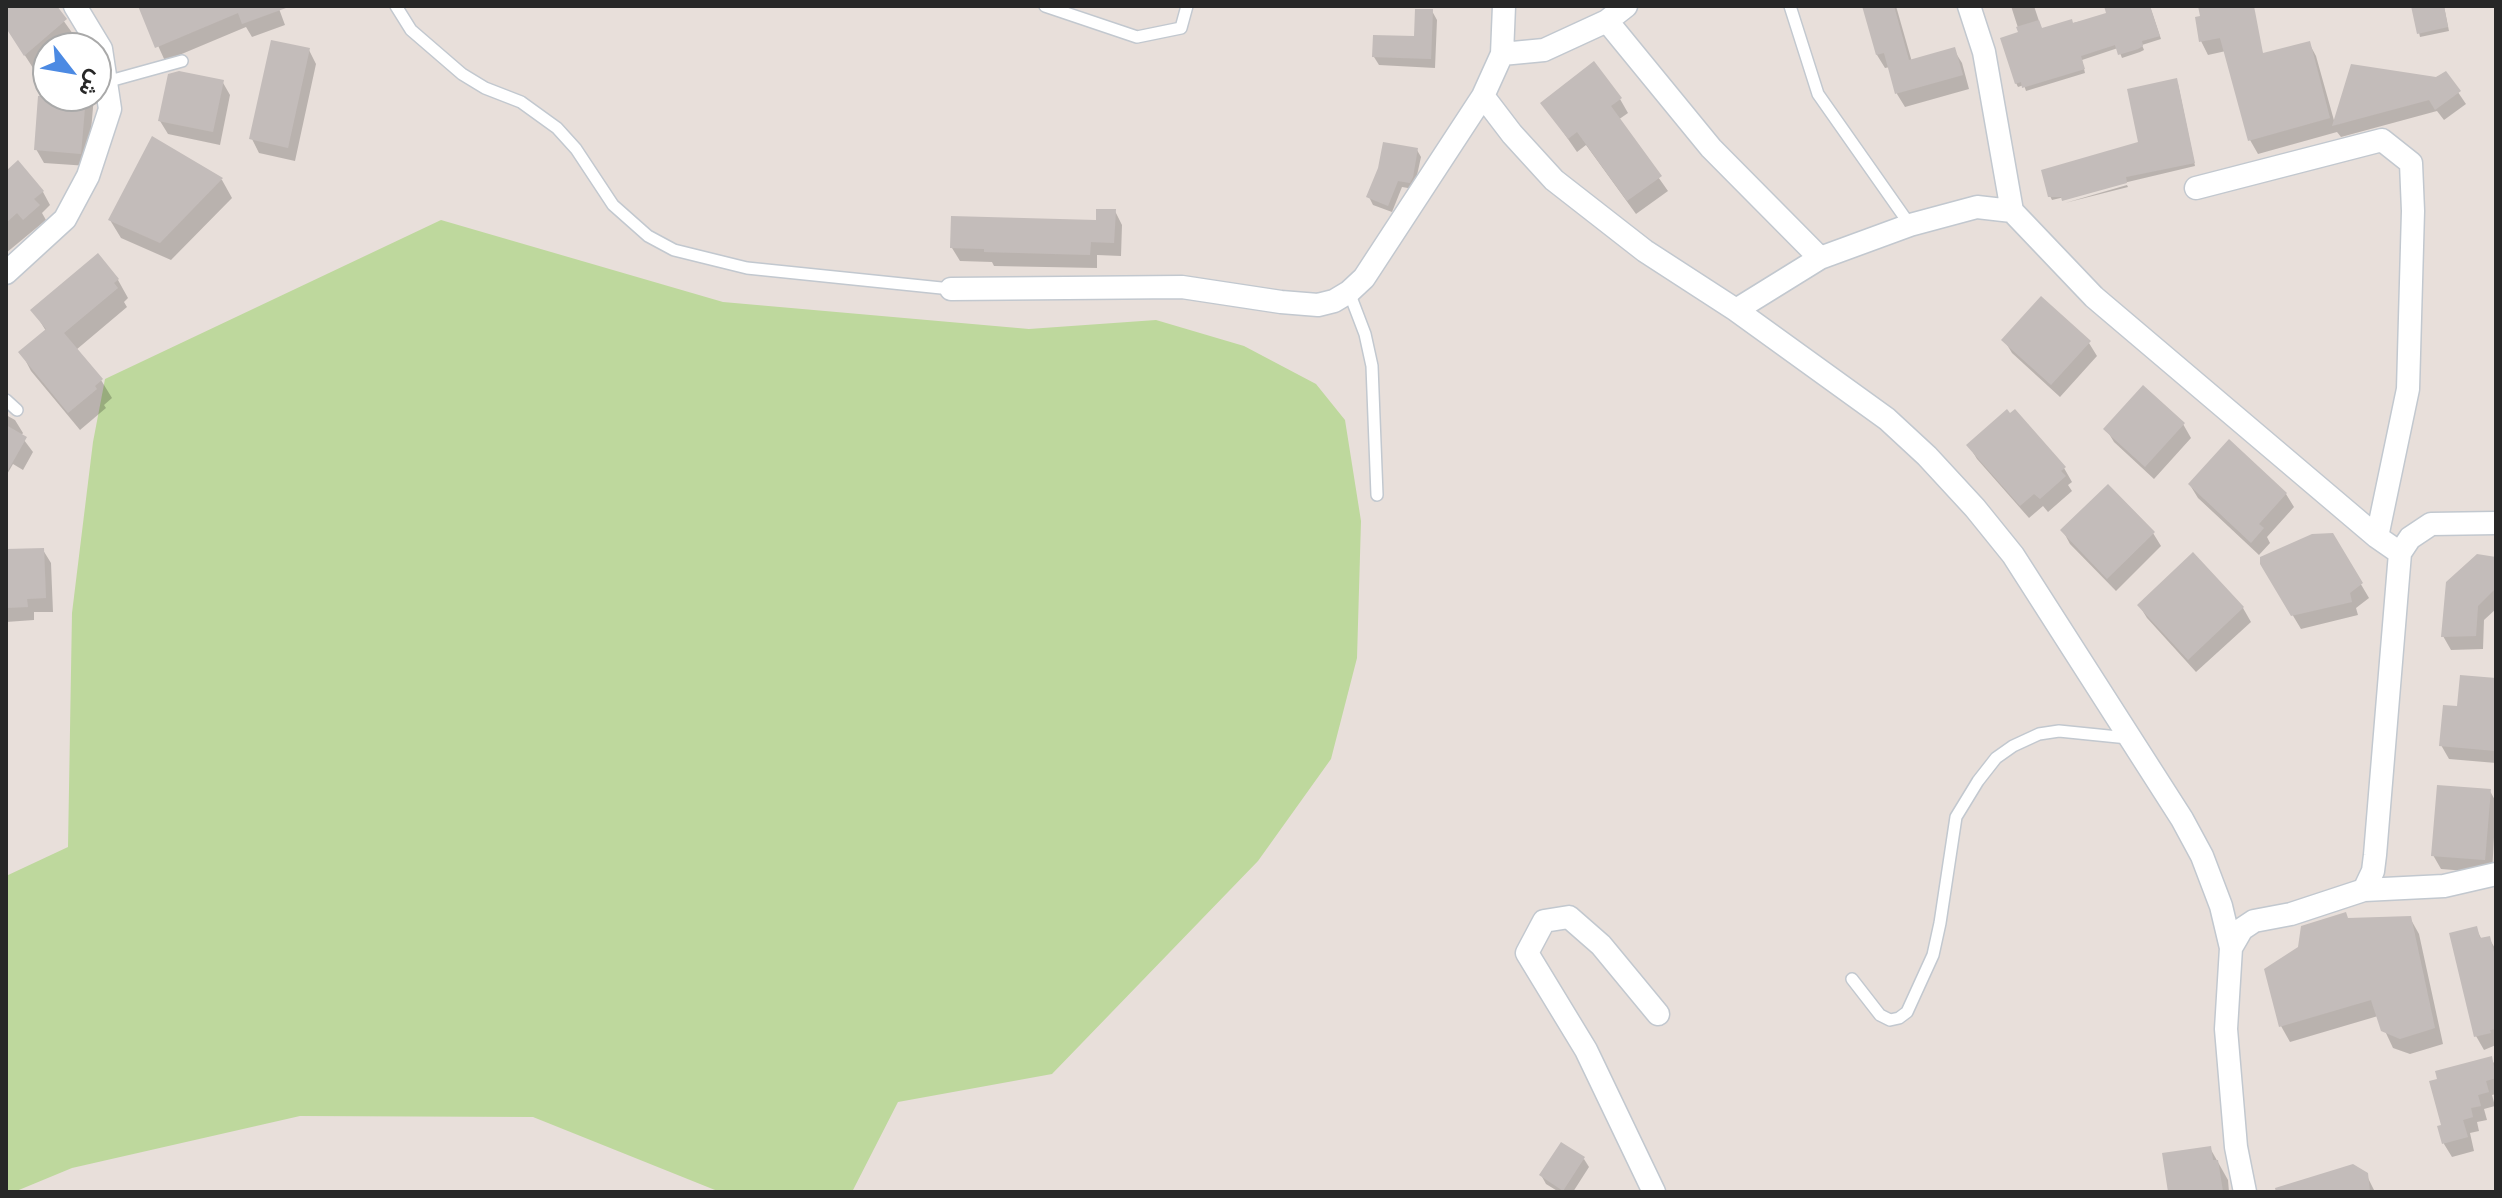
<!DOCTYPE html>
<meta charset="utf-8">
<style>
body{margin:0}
#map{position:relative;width:2502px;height:1198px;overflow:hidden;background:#e8dfda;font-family:Arial,Vazirmatn,sans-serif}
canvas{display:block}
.frame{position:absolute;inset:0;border:8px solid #272727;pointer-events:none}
.north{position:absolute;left:32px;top:32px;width:80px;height:80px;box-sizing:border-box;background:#fff;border:2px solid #a9a9a9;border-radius:50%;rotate:121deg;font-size:22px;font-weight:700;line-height:32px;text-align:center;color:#272727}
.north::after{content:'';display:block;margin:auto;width:28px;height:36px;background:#4c8ae3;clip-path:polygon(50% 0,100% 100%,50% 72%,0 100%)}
</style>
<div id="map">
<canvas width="2502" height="1198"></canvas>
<div class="frame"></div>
<div class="north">ش</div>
</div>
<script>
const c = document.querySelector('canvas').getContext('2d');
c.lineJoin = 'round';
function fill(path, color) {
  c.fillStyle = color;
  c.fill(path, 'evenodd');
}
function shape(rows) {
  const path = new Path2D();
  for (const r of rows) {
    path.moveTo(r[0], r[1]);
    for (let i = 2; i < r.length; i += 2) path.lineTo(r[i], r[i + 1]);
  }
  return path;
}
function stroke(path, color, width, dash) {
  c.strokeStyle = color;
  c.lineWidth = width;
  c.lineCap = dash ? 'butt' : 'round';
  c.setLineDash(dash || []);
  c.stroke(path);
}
const green = shape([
 [441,220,723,302,1029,329,1156,320,1244,346,1316,384,1345,420,1361,521,1357,658,1331,759,1258,861,1052,1074,898,1102,852,1192,720,1192,533,1117,300,1116,72,1168,14,1192,6,1192,6,876,68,847,72,613,93,442,105,379]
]);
const shadow = shape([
 [6,6,53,6,73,34,56,48,48,48,48,55,33,68,6,26],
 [140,6,278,6,285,25,252,37,246,27,165,61],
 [1864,6,1896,6,1912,62,1954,50,1962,63,1969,89,1905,107,1897,94,1890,67,1885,68,1877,55],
 [2011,6,2034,6,2042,30,2108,15,2106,6,2150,6,2161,39,2142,45,2144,50,2140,52,2122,58,2118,48,2082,60,2085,73,2026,91,2024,85,2018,87,2016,83,2020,34],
 [2203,6,2248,6,2260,70,2309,43,2316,56,2335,124,2445,73,2466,104,2444,120,2437,111,2341,137,2337,132,2258,154,2250,140,2226,51,2208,55,2201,41],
 [2413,6,2444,6,2449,31,2420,37],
 [1432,11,1437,20,1435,68,1379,65,1374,57,1416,39],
 [309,50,316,64,295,161,259,153,252,139],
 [43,59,48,60,48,96,94,96,88,166,44,163,36,149],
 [222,81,230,95,220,145,168,134,160,121],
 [2178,84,2195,166,2052,200,2050,196,2140,144],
 [1620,99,1628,113,1618,120,1668,191,1636,214,1586,145,1577,152,1543,103],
 [153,139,222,180,232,198,171,260,121,238,110,220],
 [1417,150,1421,157,1414,189,1402,187,1392,212,1373,205,1369,197],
 [6,174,43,192,50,205,42,213,46,220,6,253],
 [2127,185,2128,187,2065,203],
 [1115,211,1122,225,1121,256,1097,255,1097,268,994,266,992,262,960,261,952,248,1098,222],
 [98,256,118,280,128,298,124,302,127,307,76,350,101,380,112,398,104,405,106,408,80,430,31,371,21,352,46,331,33,310],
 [2004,340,2089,343,2097,356,2060,397,2012,353],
 [6,415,15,420,23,433,21,436,33,452,23,470,13,464,6,476],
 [2183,424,2191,438,2154,479,2114,442,2106,429],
 [1969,446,2064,468,2072,482,2068,485,2072,491,2048,512,2043,506,2029,518,1977,459],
 [2190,485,2286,494,2294,507,2267,537,2270,543,2259,555,2198,498],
 [2063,531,2153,533,2161,546,2116,591,2070,544],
 [2332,535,2369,598,2356,608,2358,615,2301,629,2262,564],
 [43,550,51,563,53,612,34,612,34,620,6,622,6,551],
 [2193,554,2243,608,2251,622,2196,672,2147,618,2139,605],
 [2496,559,2496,609,2484,620,2483,649,2451,650,2443,636],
 [2496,680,2496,763,2449,759,2441,745,2458,709],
 [2490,791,2496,802,2492,873,2441,869,2433,855],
 [2410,918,2419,934,2443,1044,2410,1054,2393,1048,2378,1016,2290,1042,2281,1026,2299,948,2349,920],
 [2476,928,2482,940,2489,938,2496,950,2496,1045,2484,1050,2476,1036],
 [2491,1058,2496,1067,2496,1094,2492,1095,2495,1106,2484,1109,2487,1120,2477,1122,2479,1131,2470,1133,2474,1151,2452,1157,2444,1144,2440,1128,2444,1127,2439,1080],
 [2210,1148,2228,1180,2229,1192,2170,1192],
 [1584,1159,1589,1167,1573,1192,1559,1192,1546,1184,1541,1175],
 [2366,1174,2375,1192,2297,1192]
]);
const building = shape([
 [6,6,57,6,67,19,24,56,6,28],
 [138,6,286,6,286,8,242,24,238,13,155,48],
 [1862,6,1894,6,1909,60,1955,47,1963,75,1895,94,1884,53,1876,55],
 [2104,6,2150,6,2160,36,2142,41,2143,46,2138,49,2118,55,2115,45,2081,56,2085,69,2022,88,2021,82,2015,84,2000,38,2018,32,2016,27,2039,20,2042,28,2072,19,2073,23,2106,13],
 [2198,6,2254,6,2263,53,2310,41,2330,118,2248,141,2220,38,2199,42,2195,17,2200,16],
 [2411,6,2444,6,2448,27,2417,34],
 [1415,9,1433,9,1431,59,1372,57,1373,35,1414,36],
 [271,40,310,48,288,148,249,139],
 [1594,61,1622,98,1611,106,1662,176,1627,201,1577,132,1568,139,1540,103],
 [2351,64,2436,77,2446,71,2461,91,2435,110,2429,100,2332,126],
 [179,71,224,80,213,132,158,121,168,74],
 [2177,78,2195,163,2126,177,2127,183,2062,201,2061,197,2048,197,2041,170,2138,142,2127,89],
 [38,96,86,96,81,154,34,150],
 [152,136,223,178,160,243,108,220],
 [1383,142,1418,148,1413,177,1410,183,1398,181,1388,206,1366,197,1378,168],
 [18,160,44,191,34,199,40,205,23,220,17,213,6,223,6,171],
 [1096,209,1116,209,1114,243,1091,242,1090,255,984,252,984,249,950,248,951,216,1096,220],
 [98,253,119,279,114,283,118,288,64,333,103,379,95,386,97,389,68,413,18,352,46,329,30,310],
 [2041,296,2091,341,2051,385,2001,340],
 [2143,385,2185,423,2145,467,2103,429],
 [2007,409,2010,413,2015,409,2066,467,2061,471,2066,476,2040,499,2034,494,2020,506,1966,445],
 [6,425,27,437,6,474],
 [2229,439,2287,493,2259,524,2264,528,2251,543,2188,484],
 [2108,484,2155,532,2107,579,2060,530],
 [2333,533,2363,583,2350,593,2352,602,2291,616,2260,564,2260,557,2312,534],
 [44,548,46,598,27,599,28,607,6,608,6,549],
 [2193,552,2244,607,2188,660,2137,605],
 [2477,554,2496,557,2496,588,2478,606,2476,636,2441,637,2446,582],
 [2460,675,2496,678,2496,751,2439,746,2443,705,2457,706],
 [2437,785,2491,789,2485,860,2431,856],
 [2346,912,2348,918,2411,916,2435,1028,2400,1039,2381,1031,2371,1000,2279,1027,2264,969,2298,947,2301,926],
 [2477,926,2480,938,2490,936,2496,960,2496,1029,2490,1030,2491,1033,2474,1037,2449,933],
 [2492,1056,2496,1078,2486,1081,2489,1092,2478,1095,2481,1106,2471,1108,2473,1117,2463,1120,2468,1137,2442,1144,2437,1126,2441,1125,2429,1081,2437,1079,2435,1071],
 [1561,1142,1585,1157,1563,1191,1539,1175],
 [2211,1146,2213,1160,2218,1160,2223,1192,2168,1192,2162,1153],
 [2353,1164,2368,1173,2370,1192,2276,1192,2275,1188]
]);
const service = shape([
 [396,6,411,30,462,74,485,88,521,102,557,128,576,149,613,205,648,236,674,250,747,268,951,289],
 [1045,6,1137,37,1181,28,1187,6],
 [1790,6,1818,94,1910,225],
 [106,82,182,61],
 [1349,292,1365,334,1372,366,1377,495],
 [6,400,17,410],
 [1852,979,1880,1015,1890,1020,1899,1018,1907,1012,1933,955,1940,923,1956,817,1978,781,1996,758,2013,746,2039,734,2059,731,2128,738]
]);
const minor = shape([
 [1969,6,1984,52,2012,211],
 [1607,21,1711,148,1820,258,1910,225,1977,207,2012,211,2094,297,2377,537,2400,553],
 [1502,54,1544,50,1607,21,1626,6],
 [1483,96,1512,134,1554,180,1645,251,1736,310,1887,419,1927,456,1975,508,2013,555,2182,819,2202,856,2221,906,2231,948,2226,1029,2236,1147,2245,1192],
 [2196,188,2382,140,2411,163,2413,211,2408,389,2377,537],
 [6,273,65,219,88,176,110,109,101,49,75,6],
 [951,289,1182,287,1281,302,1318,305,1334,301,1349,292,1364,278,1483,96,1502,54,1504,6],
 [1736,310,1820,258],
 [2364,890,2373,871,2375,855,2400,553,2410,538,2431,524,2496,523],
 [2231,948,2242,929,2254,921,2291,914,2364,890,2444,886,2496,874],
 [1654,1192,1586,1050,1527,953,1544,921,1569,917,1601,945,1658,1014]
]);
fill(green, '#bed89d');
fill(shadow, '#0003');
fill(building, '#c3bcba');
stroke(service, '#c2c8cf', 14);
stroke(minor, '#c2c8cf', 25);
stroke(service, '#fff', 11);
stroke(minor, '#fff', 22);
</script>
